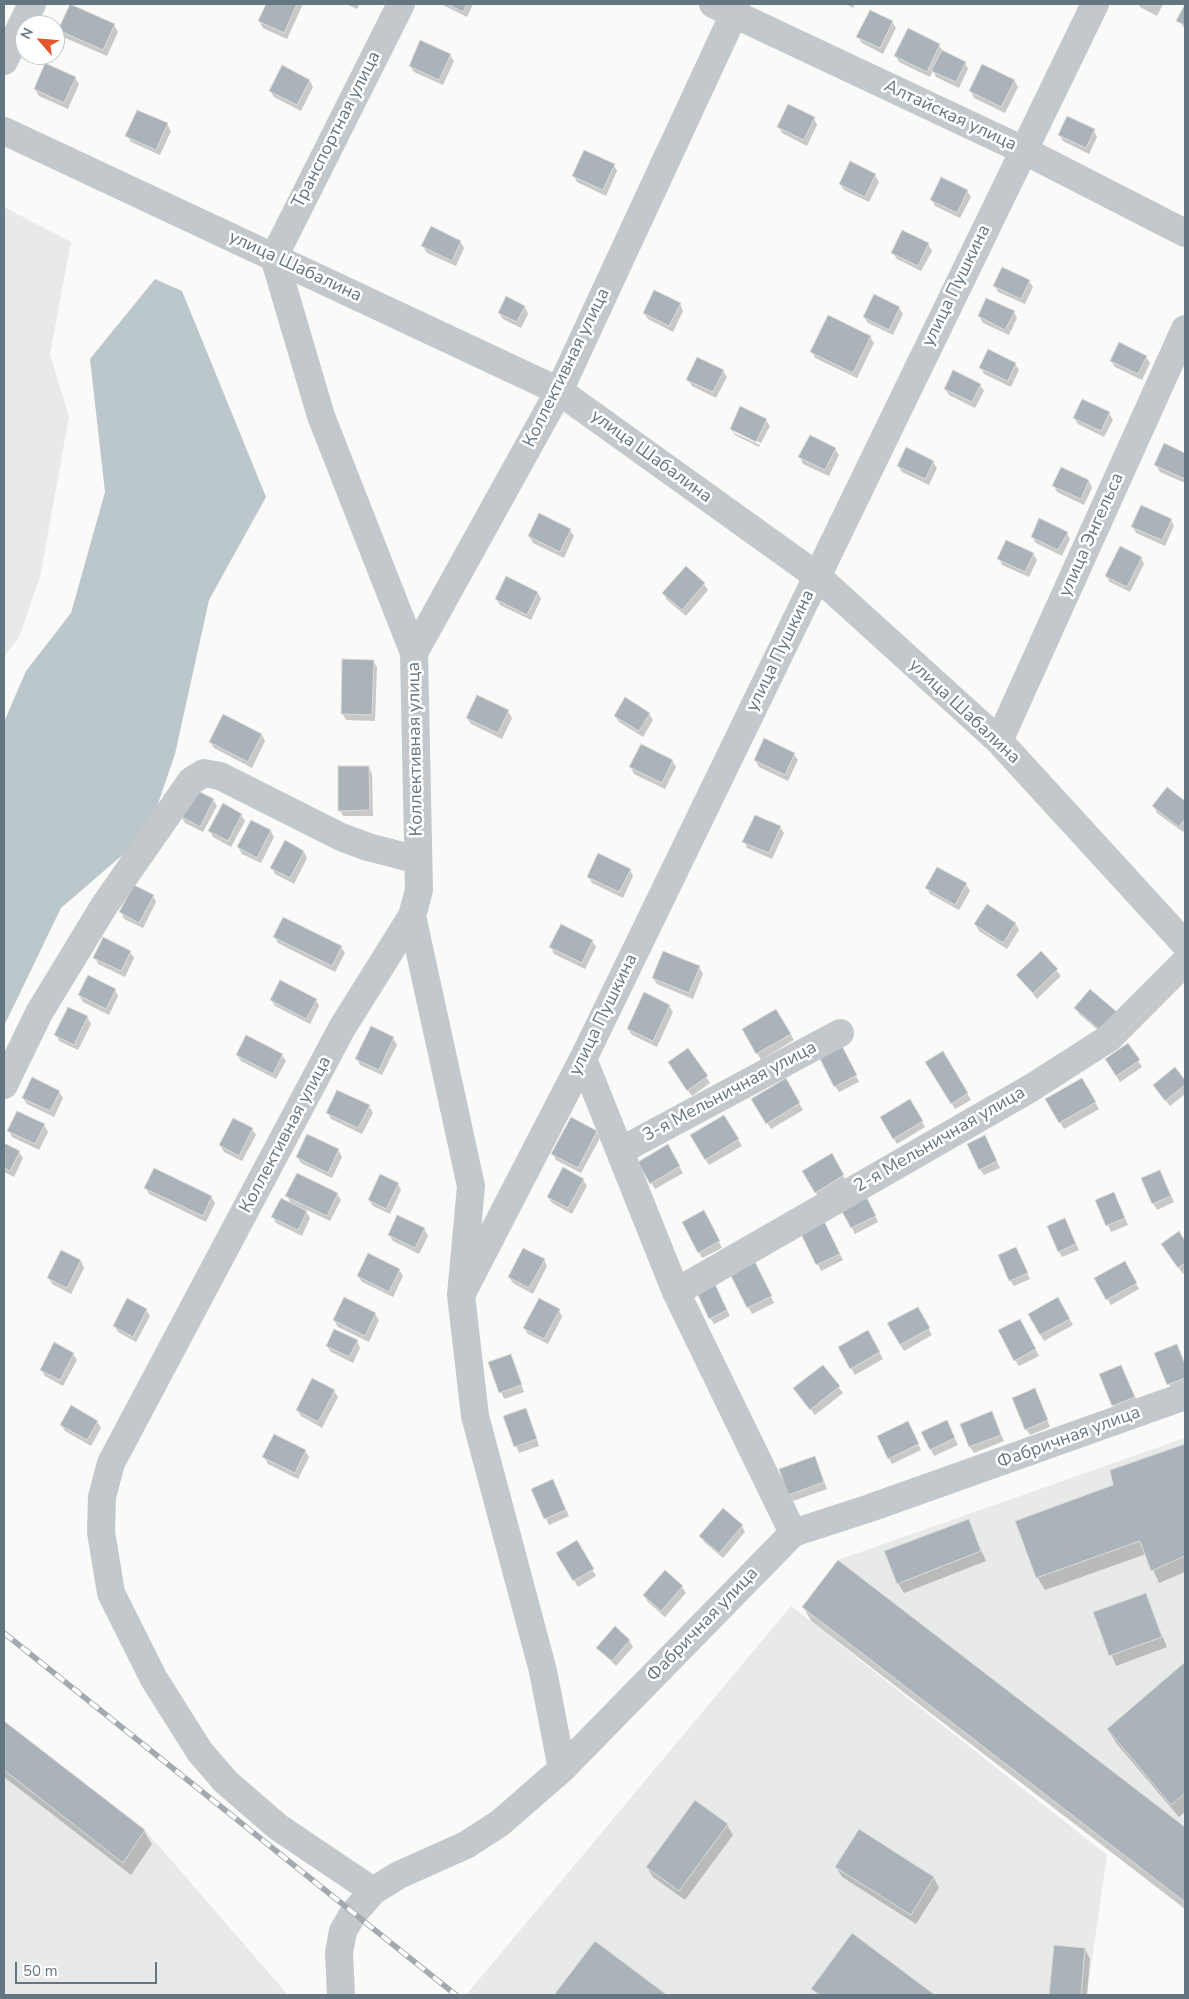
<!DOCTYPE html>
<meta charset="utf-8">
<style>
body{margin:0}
#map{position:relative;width:1189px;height:1999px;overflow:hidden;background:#fafaf8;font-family:"Nunito Sans",sans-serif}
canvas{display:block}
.frame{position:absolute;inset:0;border:5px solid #657683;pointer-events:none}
.north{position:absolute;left:15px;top:15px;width:50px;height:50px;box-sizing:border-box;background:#fff;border:1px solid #c1c8cd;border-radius:50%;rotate:297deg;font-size:14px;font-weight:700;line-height:20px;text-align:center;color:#657683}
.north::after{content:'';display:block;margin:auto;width:18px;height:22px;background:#e4572e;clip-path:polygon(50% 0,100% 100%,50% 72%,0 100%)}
.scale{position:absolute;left:15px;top:1962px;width:142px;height:22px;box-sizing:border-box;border:2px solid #657683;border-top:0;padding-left:6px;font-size:15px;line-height:18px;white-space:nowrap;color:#657683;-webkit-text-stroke:4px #fff;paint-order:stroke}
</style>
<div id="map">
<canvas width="1189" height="1999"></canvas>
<div class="frame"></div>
<div class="north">N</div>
<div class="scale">50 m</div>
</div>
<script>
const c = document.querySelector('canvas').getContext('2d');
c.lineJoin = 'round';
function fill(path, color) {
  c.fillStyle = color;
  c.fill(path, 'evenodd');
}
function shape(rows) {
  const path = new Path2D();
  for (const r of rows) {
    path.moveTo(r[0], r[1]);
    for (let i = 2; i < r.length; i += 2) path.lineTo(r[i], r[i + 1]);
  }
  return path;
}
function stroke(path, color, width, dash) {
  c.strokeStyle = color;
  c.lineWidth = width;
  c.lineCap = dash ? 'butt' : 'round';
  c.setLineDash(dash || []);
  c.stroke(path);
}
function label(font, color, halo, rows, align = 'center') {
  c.font = font + ' "Nunito Sans",sans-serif';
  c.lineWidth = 5;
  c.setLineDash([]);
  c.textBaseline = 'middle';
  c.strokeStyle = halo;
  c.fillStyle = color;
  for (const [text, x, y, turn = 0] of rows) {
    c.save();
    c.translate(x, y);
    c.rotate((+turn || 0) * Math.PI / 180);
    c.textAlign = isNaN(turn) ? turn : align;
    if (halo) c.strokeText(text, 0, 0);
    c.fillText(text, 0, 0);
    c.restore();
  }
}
const built = shape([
 [4,207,71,242,50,354,69,417,40,577,19,637,4,657],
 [1185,1438,1185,1902,802,1607,838,1560],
 [791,1606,1107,1855,1087,1995,466,1995],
 [4,1721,145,1830,288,1995,4,1995]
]);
const water = shape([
 [155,279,182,291,266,497,209,600,175,754,148,833,61,908,4,1026,4,722,26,671,71,613,105,492,90,359]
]);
const shadow = shape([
 [267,4,303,4,287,39,263,28,259,21],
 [346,4,360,4,357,9],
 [441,4,473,4,467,17],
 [846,4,855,4,853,8],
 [1138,4,1163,4,1157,16,1140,7],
 [1185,5,1185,29,1178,20],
 [892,22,896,28,883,54,862,43,858,37],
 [114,25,118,32,107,56,63,37,59,30],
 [908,30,939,45,943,52,965,63,968,69,959,88,936,77,933,71,930,77,899,62,896,56],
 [450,55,454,61,443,85,414,72,410,66],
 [283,67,310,81,313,87,301,111,274,97,270,91],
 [75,78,79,84,68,109,39,96,35,89],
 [1014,80,1018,87,1005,113,974,98,971,91],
 [814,118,817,125,807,146,782,133,779,127],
 [167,124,171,131,160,155,131,142,127,136],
 [1094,130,1097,137,1089,154,1063,141,1059,135],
 [614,165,617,171,606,196,577,182,574,176],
 [875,175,879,182,869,202,844,190,840,184],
 [967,191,971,197,960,218,935,206,932,200],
 [460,241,464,248,456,266,427,253,423,246],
 [928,244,932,251,921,271,897,259,893,253],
 [1029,281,1033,287,1025,304,998,292,995,285],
 [507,298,525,307,528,314,521,328,503,319,499,313],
 [680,304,683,311,673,332,648,319,644,313],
 [899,308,903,314,893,335,868,323,864,317],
 [1014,312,1017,318,1009,335,983,323,979,316],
 [870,337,874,343,857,378,815,358,812,352],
 [1146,357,1150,363,1142,380,1115,367,1111,361],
 [1015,364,1019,370,1011,387,984,374,981,368],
 [723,371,727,377,716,398,692,386,688,379],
 [980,385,984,391,975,408,949,395,945,389],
 [1109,413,1113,420,1104,437,1078,424,1074,418],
 [766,420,770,426,761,443,734,430,734,433,760,445,759,447,735,435,731,429],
 [1165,445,1185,454,1185,483,1160,472,1156,465],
 [835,449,839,455,829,476,803,464,800,457],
 [933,462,937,468,929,485,902,472,898,466],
 [1062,469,1089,481,1092,488,1084,505,1057,492,1054,486],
 [1171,520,1174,526,1165,546,1136,533,1133,527],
 [570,530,574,536,564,558,533,543,529,536],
 [1067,533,1070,539,1062,556,1036,543,1032,537],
 [1033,554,1037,560,1029,577,1002,565,999,558],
 [1141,558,1144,564,1130,592,1110,582,1106,576],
 [704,584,708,590,686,616,667,600,664,594],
 [538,593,541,599,531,620,500,605,496,599],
 [373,661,377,667,375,721,346,720,342,713],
 [478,696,508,711,512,718,502,739,471,724,467,718],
 [649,714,653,720,643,737,619,722,615,716],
 [224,716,262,735,265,741,252,768,214,748,210,742],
 [794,754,798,760,788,781,759,767,755,760],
 [672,761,676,767,665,789,634,774,631,767],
 [369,767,372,774,373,816,343,816,340,810],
 [1168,789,1185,803,1185,829,1183,832,1157,813,1154,807],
 [213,800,217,806,203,832,185,823,181,816],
 [241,815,245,821,231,847,213,837,210,831],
 [252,821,271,831,274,837,261,863,242,854,238,847],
 [780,827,784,833,772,859,747,848,744,841],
 [304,852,307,858,294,884,275,874,272,868],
 [630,870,633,876,623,898,592,883,589,877],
 [966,884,970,891,959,910,930,894,927,888],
 [153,896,156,902,143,928,124,919,121,912],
 [1015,923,1019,930,1007,949,979,931,975,924],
 [275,937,341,947,345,953,335,972,278,943],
 [592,941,596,947,585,969,554,954,551,947],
 [130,952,134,958,125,977,98,964,95,957],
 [1041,953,1061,976,1037,999,1018,975],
 [699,967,703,974,693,999,657,984,653,978],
 [115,990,118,996,109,1015,83,1002,79,995],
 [1090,991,1105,1036,1079,1014,1076,1008],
 [271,1000,316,1000,319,1006,310,1024,275,1006],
 [669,1006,673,1012,657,1047,632,1035,628,1029],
 [776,1010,794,1040,761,1060,744,1030],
 [87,1017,91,1024,78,1050,59,1041,56,1034],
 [393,1038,397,1045,382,1075,360,1065,357,1059],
 [1128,1045,1142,1067,1120,1082,1110,1065],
 [688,1049,710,1083,692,1096,673,1069],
 [844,1052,859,1082,839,1092,835,1086],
 [943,1053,971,1100,955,1109,927,1062],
 [237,1055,282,1055,286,1061,276,1079,241,1061],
 [1175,1069,1185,1082,1185,1094,1170,1106,1158,1091],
 [1081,1079,1099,1109,1064,1129,1047,1100],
 [785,1080,803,1110,771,1129,753,1099],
 [59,1092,63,1098,54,1117,27,1104,23,1098],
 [910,1101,925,1127,897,1144,882,1118],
 [369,1106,373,1113,362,1134,331,1119,328,1113],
 [724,1116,742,1146,709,1165,692,1136],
 [44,1125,48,1132,39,1150,12,1137,9,1131],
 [252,1129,256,1135,242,1161,224,1152,220,1145],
 [596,1132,600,1138,581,1173,556,1160,553,1154],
 [988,1143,1000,1168,984,1175,980,1169],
 [4,1144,19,1152,23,1158,14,1177,4,1172],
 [667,1146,683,1173,655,1189,640,1163],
 [338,1150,342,1157,332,1178,301,1163,297,1157],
 [831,1155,847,1182,819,1198,804,1172],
 [1163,1178,1174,1202,1157,1210,1153,1203],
 [583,1180,587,1186,572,1214,552,1203,548,1197],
 [398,1184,401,1190,390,1214,373,1206,369,1200],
 [146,1188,211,1197,215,1203,206,1222,149,1194],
 [337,1194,341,1200,330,1221,305,1209,310,1218,302,1236,276,1223,273,1217,292,1205,287,1196],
 [1117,1200,1128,1225,1111,1232,1097,1201],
 [870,1205,878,1222,855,1234,843,1211],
 [707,1218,722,1248,702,1258,699,1252],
 [1065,1219,1079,1250,1062,1257,1059,1251],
 [424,1229,428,1236,419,1254,393,1241,389,1235],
 [827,1229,843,1260,821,1271,802,1233],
 [1178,1233,1185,1243,1185,1272,1183,1274,1166,1250],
 [1016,1248,1030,1279,1014,1286,1010,1280],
 [62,1252,81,1261,84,1268,71,1294,52,1284,49,1278],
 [544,1260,547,1266,533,1294,513,1283,509,1277],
 [1124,1263,1139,1289,1111,1305,1096,1278],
 [399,1270,403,1276,393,1297,362,1282,358,1276],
 [758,1270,774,1303,752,1314,732,1274],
 [718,1292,730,1316,714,1324,710,1318],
 [1057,1298,1073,1325,1044,1341,1029,1314],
 [917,1308,932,1335,904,1351,889,1324],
 [146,1310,150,1316,136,1342,118,1332,114,1326],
 [559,1310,562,1317,548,1344,528,1334,524,1328],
 [375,1314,379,1320,369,1342,338,1327,334,1320],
 [1024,1326,1039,1356,1019,1366,1015,1360],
 [868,1332,883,1359,855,1375,840,1348],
 [357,1341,360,1348,353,1363,331,1352,327,1346],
 [1176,1345,1185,1364,1185,1386,1172,1391,1156,1354],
 [73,1354,77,1360,63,1386,45,1376,41,1370],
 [510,1355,524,1392,504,1399,490,1363],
 [823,1366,843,1393,815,1415,795,1389],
 [1121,1366,1138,1403,1117,1412,1100,1375],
 [334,1391,338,1397,322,1428,301,1416,297,1410],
 [1038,1396,1050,1427,1030,1435,1026,1429],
 [992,1413,1004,1441,974,1453,970,1447],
 [529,1416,539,1446,519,1453,505,1417],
 [97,1421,101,1428,91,1446,65,1431,61,1425],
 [950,1428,958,1445,934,1456,923,1433],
 [911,1429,921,1450,892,1464,889,1458],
 [1185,1445,1185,1572,1159,1583,1146,1554,1045,1590,1037,1577,1115,1485,1112,1471],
 [305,1451,309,1457,298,1479,268,1464,264,1457],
 [815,1458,827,1489,793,1501,789,1494],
 [556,1487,569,1516,549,1525,532,1489],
 [968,1520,986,1561,904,1593,898,1583],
 [742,1526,745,1532,723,1558,704,1542,701,1536],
 [576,1542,596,1576,578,1587,558,1553],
 [839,1562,1185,1829,1185,1909,811,1621,804,1608],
 [665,1572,682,1587,686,1593,665,1617,648,1602,644,1596],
 [1145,1594,1167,1647,1116,1666,1095,1613],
 [629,1640,633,1647,616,1666,598,1648],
 [1185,1664,1185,1812,1179,1817,1116,1743,1108,1730],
 [4,1723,144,1831,152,1844,131,1875,4,1777],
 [727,1825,733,1835,685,1900,653,1877,647,1867],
 [859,1831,934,1878,939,1888,916,1924,842,1877,836,1867],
 [852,1935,933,1995,817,1995,813,1989],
 [595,1943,665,1995,556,1995],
 [1055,1946,1085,1949,1090,1959,1087,1995,1050,1995]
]);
const building = shape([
 [70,4,115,24,103,50,58,30,70,4],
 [266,4,297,4,284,33,258,21,266,4],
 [447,4,467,4,463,12,447,4],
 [1185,4,1185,25,1176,21,1185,4],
 [870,10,893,21,880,48,856,37,870,10],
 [908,28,940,44,927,72,894,56,908,28],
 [420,40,451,54,439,80,409,66,420,40],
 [942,50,966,62,956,82,931,71,942,50],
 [45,63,76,77,64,103,34,89,45,63],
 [982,64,1015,80,1001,107,969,91,982,64],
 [282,65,310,80,297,105,269,91,282,65],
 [788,104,815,117,804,140,777,127,788,104],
 [137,110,168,123,156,150,125,136,137,110],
 [1067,116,1095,129,1086,148,1058,135,1067,116],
 [584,150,615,164,603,190,572,176,584,150],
 [850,161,876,174,865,197,839,184,850,161],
 [941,177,968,190,957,213,930,200,941,177],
 [431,226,461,241,452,261,421,246,431,226],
 [902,230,929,243,918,266,891,253,902,230],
 [1002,267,1030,280,1021,299,993,286,1002,267],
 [654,290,681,303,669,326,643,313,654,290],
 [874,294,900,307,889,330,863,317,874,294],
 [506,296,525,306,517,322,498,313,506,296],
 [986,298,1015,311,1005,330,978,316,986,298],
 [828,315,871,336,853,373,810,352,828,315],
 [1119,342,1147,356,1138,374,1110,361,1119,342],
 [988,349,1016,363,1008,381,979,368,988,349],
 [697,357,724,370,713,392,686,380,697,357],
 [953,370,981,384,972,402,944,389,953,370],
 [1082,399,1110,412,1101,431,1073,418,1082,399],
 [740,406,767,419,756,442,730,429,740,406],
 [810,435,836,448,825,470,798,457,810,435],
 [1164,443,1185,453,1185,479,1154,465,1164,443],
 [906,447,934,461,925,479,897,466,906,447],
 [1061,467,1089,480,1081,499,1052,486,1061,467],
 [1141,505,1172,519,1162,540,1131,527,1141,505],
 [539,513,571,529,560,552,528,536,539,513],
 [1039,518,1068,532,1058,550,1031,537,1039,518],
 [1006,540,1034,553,1025,572,997,559,1006,540],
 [1120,546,1142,557,1127,587,1105,576,1120,546],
 [686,566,705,583,682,610,662,593,686,566],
 [506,576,538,592,527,615,495,599,506,576],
 [342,659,374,660,372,715,341,714,342,659],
 [477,695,509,710,498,733,466,718,477,695],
 [625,697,650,713,639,731,614,716,625,697],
 [223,714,262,734,248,762,209,742,223,714],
 [764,738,795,753,785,775,754,760,764,738],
 [641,744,673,760,662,783,629,767,641,744],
 [338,766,369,766,370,810,338,811,338,766],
 [1167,787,1185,801,1185,819,1179,827,1152,806,1167,787],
 [194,789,214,799,200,827,180,816,194,789],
 [223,803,242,814,228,841,208,831,223,803],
 [755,815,781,826,769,853,742,842,755,815],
 [251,820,271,830,257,858,237,847,251,820],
 [285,840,304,851,290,878,270,868,285,840],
 [598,853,631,869,619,892,587,877,598,853],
 [937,867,967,883,955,905,925,888,937,867],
 [134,885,154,895,139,923,119,912,134,885],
 [987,904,1016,923,1003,943,974,924,987,904],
 [283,917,342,946,332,966,273,937,283,917],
 [561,924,593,940,582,963,549,947,561,924],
 [103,937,131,951,121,971,93,958,103,937],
 [663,951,700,966,689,993,652,978,663,951],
 [1041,951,1058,969,1033,993,1016,975,1041,951],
 [88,975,116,989,106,1009,78,995,88,975],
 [280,980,317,999,306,1019,270,1000,280,980],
 [1090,989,1117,1012,1101,1031,1074,1008,1090,989],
 [644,992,670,1005,653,1041,627,1029,644,992],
 [68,1007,88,1016,74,1045,54,1035,68,1007],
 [776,1009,791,1034,756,1054,742,1029,776,1009],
 [371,1026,394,1037,379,1070,355,1059,371,1026],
 [246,1035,283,1054,273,1074,236,1055,246,1035],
 [1128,1043,1140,1060,1116,1076,1105,1059,1128,1043],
 [841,1044,857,1075,834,1087,818,1055,841,1044],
 [688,1048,708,1076,687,1091,668,1062,688,1048],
 [943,1051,968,1093,951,1104,925,1062,943,1051],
 [1175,1067,1185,1080,1185,1085,1165,1101,1153,1085,1175,1067],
 [32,1077,60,1091,50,1111,22,1098,32,1077],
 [786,1078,800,1103,766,1124,751,1099,786,1078],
 [1082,1078,1096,1102,1059,1123,1045,1099,1082,1078],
 [337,1090,370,1105,358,1128,326,1113,337,1090],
 [910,1099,923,1121,893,1139,880,1117,910,1099],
 [17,1111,45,1124,35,1144,7,1131,17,1111],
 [724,1115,739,1139,705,1160,690,1135,724,1115],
 [571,1117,597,1131,578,1168,551,1154,571,1117],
 [233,1118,253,1128,239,1156,219,1145,233,1118],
 [307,1134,339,1149,328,1173,296,1157,307,1134],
 [985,1135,997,1161,979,1170,967,1144,985,1135],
 [4,1143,20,1151,10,1171,4,1168,4,1143],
 [668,1144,680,1166,650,1184,638,1162,668,1144],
 [832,1153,844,1175,815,1193,802,1171,832,1153],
 [563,1167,584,1179,568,1208,547,1197,563,1167],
 [154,1168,212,1196,203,1216,144,1188,154,1168],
 [1160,1170,1171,1196,1152,1204,1141,1178,1160,1170],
 [297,1173,338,1193,327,1216,285,1196,297,1173],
 [380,1174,399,1183,386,1209,368,1200,380,1174],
 [1114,1192,1125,1218,1106,1226,1095,1200,1114,1192],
 [281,1198,307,1211,298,1230,271,1217,281,1198],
 [867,1198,876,1216,851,1228,841,1210,867,1198],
 [704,1210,720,1241,698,1253,682,1222,704,1210],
 [397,1215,425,1228,415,1248,388,1235,397,1215],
 [1065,1218,1076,1244,1058,1252,1047,1226,1065,1218],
 [824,1221,840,1254,816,1265,800,1232,824,1221],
 [1179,1231,1185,1241,1185,1263,1178,1268,1161,1244,1179,1231],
 [1016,1247,1028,1273,1009,1281,998,1255,1016,1247],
 [523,1248,545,1259,529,1288,508,1277,523,1248],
 [61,1250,81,1260,67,1288,47,1278,61,1250],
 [368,1253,400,1269,389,1292,357,1276,368,1253],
 [1125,1261,1137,1283,1106,1300,1094,1278,1125,1261],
 [755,1262,772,1296,747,1308,730,1274,755,1262],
 [715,1284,727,1310,709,1319,697,1293,715,1284],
 [344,1297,376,1313,365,1336,333,1320,344,1297],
 [1058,1297,1070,1319,1040,1335,1028,1314,1058,1297],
 [127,1298,147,1309,133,1337,113,1326,127,1298],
 [539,1298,560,1309,544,1339,523,1328,539,1298],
 [918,1307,930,1328,900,1345,887,1323,918,1307],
 [1020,1319,1036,1349,1014,1361,998,1330,1020,1319],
 [334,1329,358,1340,349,1357,326,1346,334,1329],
 [868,1330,880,1352,850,1369,838,1347,868,1330],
 [54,1342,74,1353,60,1380,40,1370,54,1342],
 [1177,1344,1185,1364,1185,1378,1167,1385,1154,1353,1177,1344],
 [511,1354,522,1385,499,1393,488,1362,511,1354],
 [823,1365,840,1386,810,1410,793,1388,823,1365],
 [1121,1365,1135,1397,1112,1406,1099,1374,1121,1365],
 [312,1378,335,1390,318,1422,296,1410,312,1378],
 [1035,1388,1048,1420,1025,1430,1012,1398,1035,1388],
 [71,1405,98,1421,87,1440,60,1425,71,1405],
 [526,1408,537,1439,514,1447,503,1416,526,1408],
 [992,1411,1001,1435,969,1447,960,1424,992,1411],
 [947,1420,955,1438,930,1450,921,1432,947,1420],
 [908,1421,919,1444,888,1459,877,1436,908,1421],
 [274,1434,306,1450,295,1473,262,1457,274,1434],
 [1185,1444,1185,1556,1151,1571,1140,1541,1036,1578,1015,1521,1113,1485,1110,1470,1185,1444],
 [815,1456,824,1482,788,1495,779,1469,815,1456],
 [553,1479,566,1510,544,1519,531,1489,553,1479],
 [723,1508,743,1525,719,1553,699,1536,723,1508],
 [969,1519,981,1551,897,1584,884,1551,969,1519],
 [577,1540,594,1569,573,1581,556,1553,577,1540],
 [838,1560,1185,1827,1185,1902,802,1607,838,1560],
 [665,1570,683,1586,661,1611,643,1595,665,1570],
 [1146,1593,1162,1637,1109,1656,1093,1612,1146,1593],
 [615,1626,630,1640,612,1661,596,1648,615,1626],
 [1185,1662,1185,1793,1171,1805,1107,1729,1185,1662],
 [4,1721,145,1830,123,1863,4,1770,4,1721],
 [695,1800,728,1824,679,1891,646,1867,695,1800],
 [859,1829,934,1877,911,1915,835,1867,859,1829],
 [852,1933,935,1995,820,1995,811,1989,852,1933],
 [595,1941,667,1995,554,1995,595,1941],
 [1054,1945,1085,1948,1081,1995,1049,1995,1054,1945]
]);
const minor = shape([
 [401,4,274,257,321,416,414,653],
 [713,4,1023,150,1185,233],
 [4,61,32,4],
 [4,131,559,391,817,576,999,741,1185,944],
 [999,741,1185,329],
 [412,916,471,1186,461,1295,475,1416,543,1671,562,1769],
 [583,1059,676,1292,793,1533],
 [4,1085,39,1013,104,906,191,781,204,773,220,776,341,837,368,847,418,860],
 [620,1151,840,1033],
 [676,1292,1031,1088,1109,1038,1185,962],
 [461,1295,583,1059,1095,4],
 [373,1891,278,1827,226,1782,200,1752,154,1679,111,1593,101,1532,102,1497,111,1463,342,1028,412,916,419,890,414,653,559,391,734,14,736,4],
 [341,1995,339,1953,343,1931,353,1914,373,1891,399,1875,466,1845,500,1823,562,1769,793,1533,870,1508,1185,1396]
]);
const rail = shape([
 [4,1633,456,1995]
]);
const streetNames = [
 ["Алтайская улица",950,116,25],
 ["Транспортная улица",337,130,-63],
 ["улица Шабалина",295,267,25],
 ["улица Пушкина",957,286,-64],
 ["Коллективная улица",567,368,-64],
 ["улица Шабалина",651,457,36],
 ["улица Энгельса",1092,535,-66],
 ["улица Пушкина",781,651,-64],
 ["улица Шабалина",964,712,43],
 ["Коллективная улица",416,749,-91],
 ["улица Пушкина",604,1015,-64],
 ["3-я Мельничная улица",730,1092,-28],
 ["Коллективная улица",286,1135,-62],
 ["2-я Мельничная улица",940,1140,-30],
 ["Фабричная улица",1069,1438,-20],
 ["Фабричная улица",703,1625,-46]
];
fill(built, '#e8e9e9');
fill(water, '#bbc7cb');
fill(shadow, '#0003');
fill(building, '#aab3b9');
stroke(building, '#dcdcda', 1);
stroke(minor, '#c3c8cc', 28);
stroke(rail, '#a2aab0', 5.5);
stroke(rail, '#fff', 4, [11]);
label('18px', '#657683', '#fff', streetNames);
</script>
